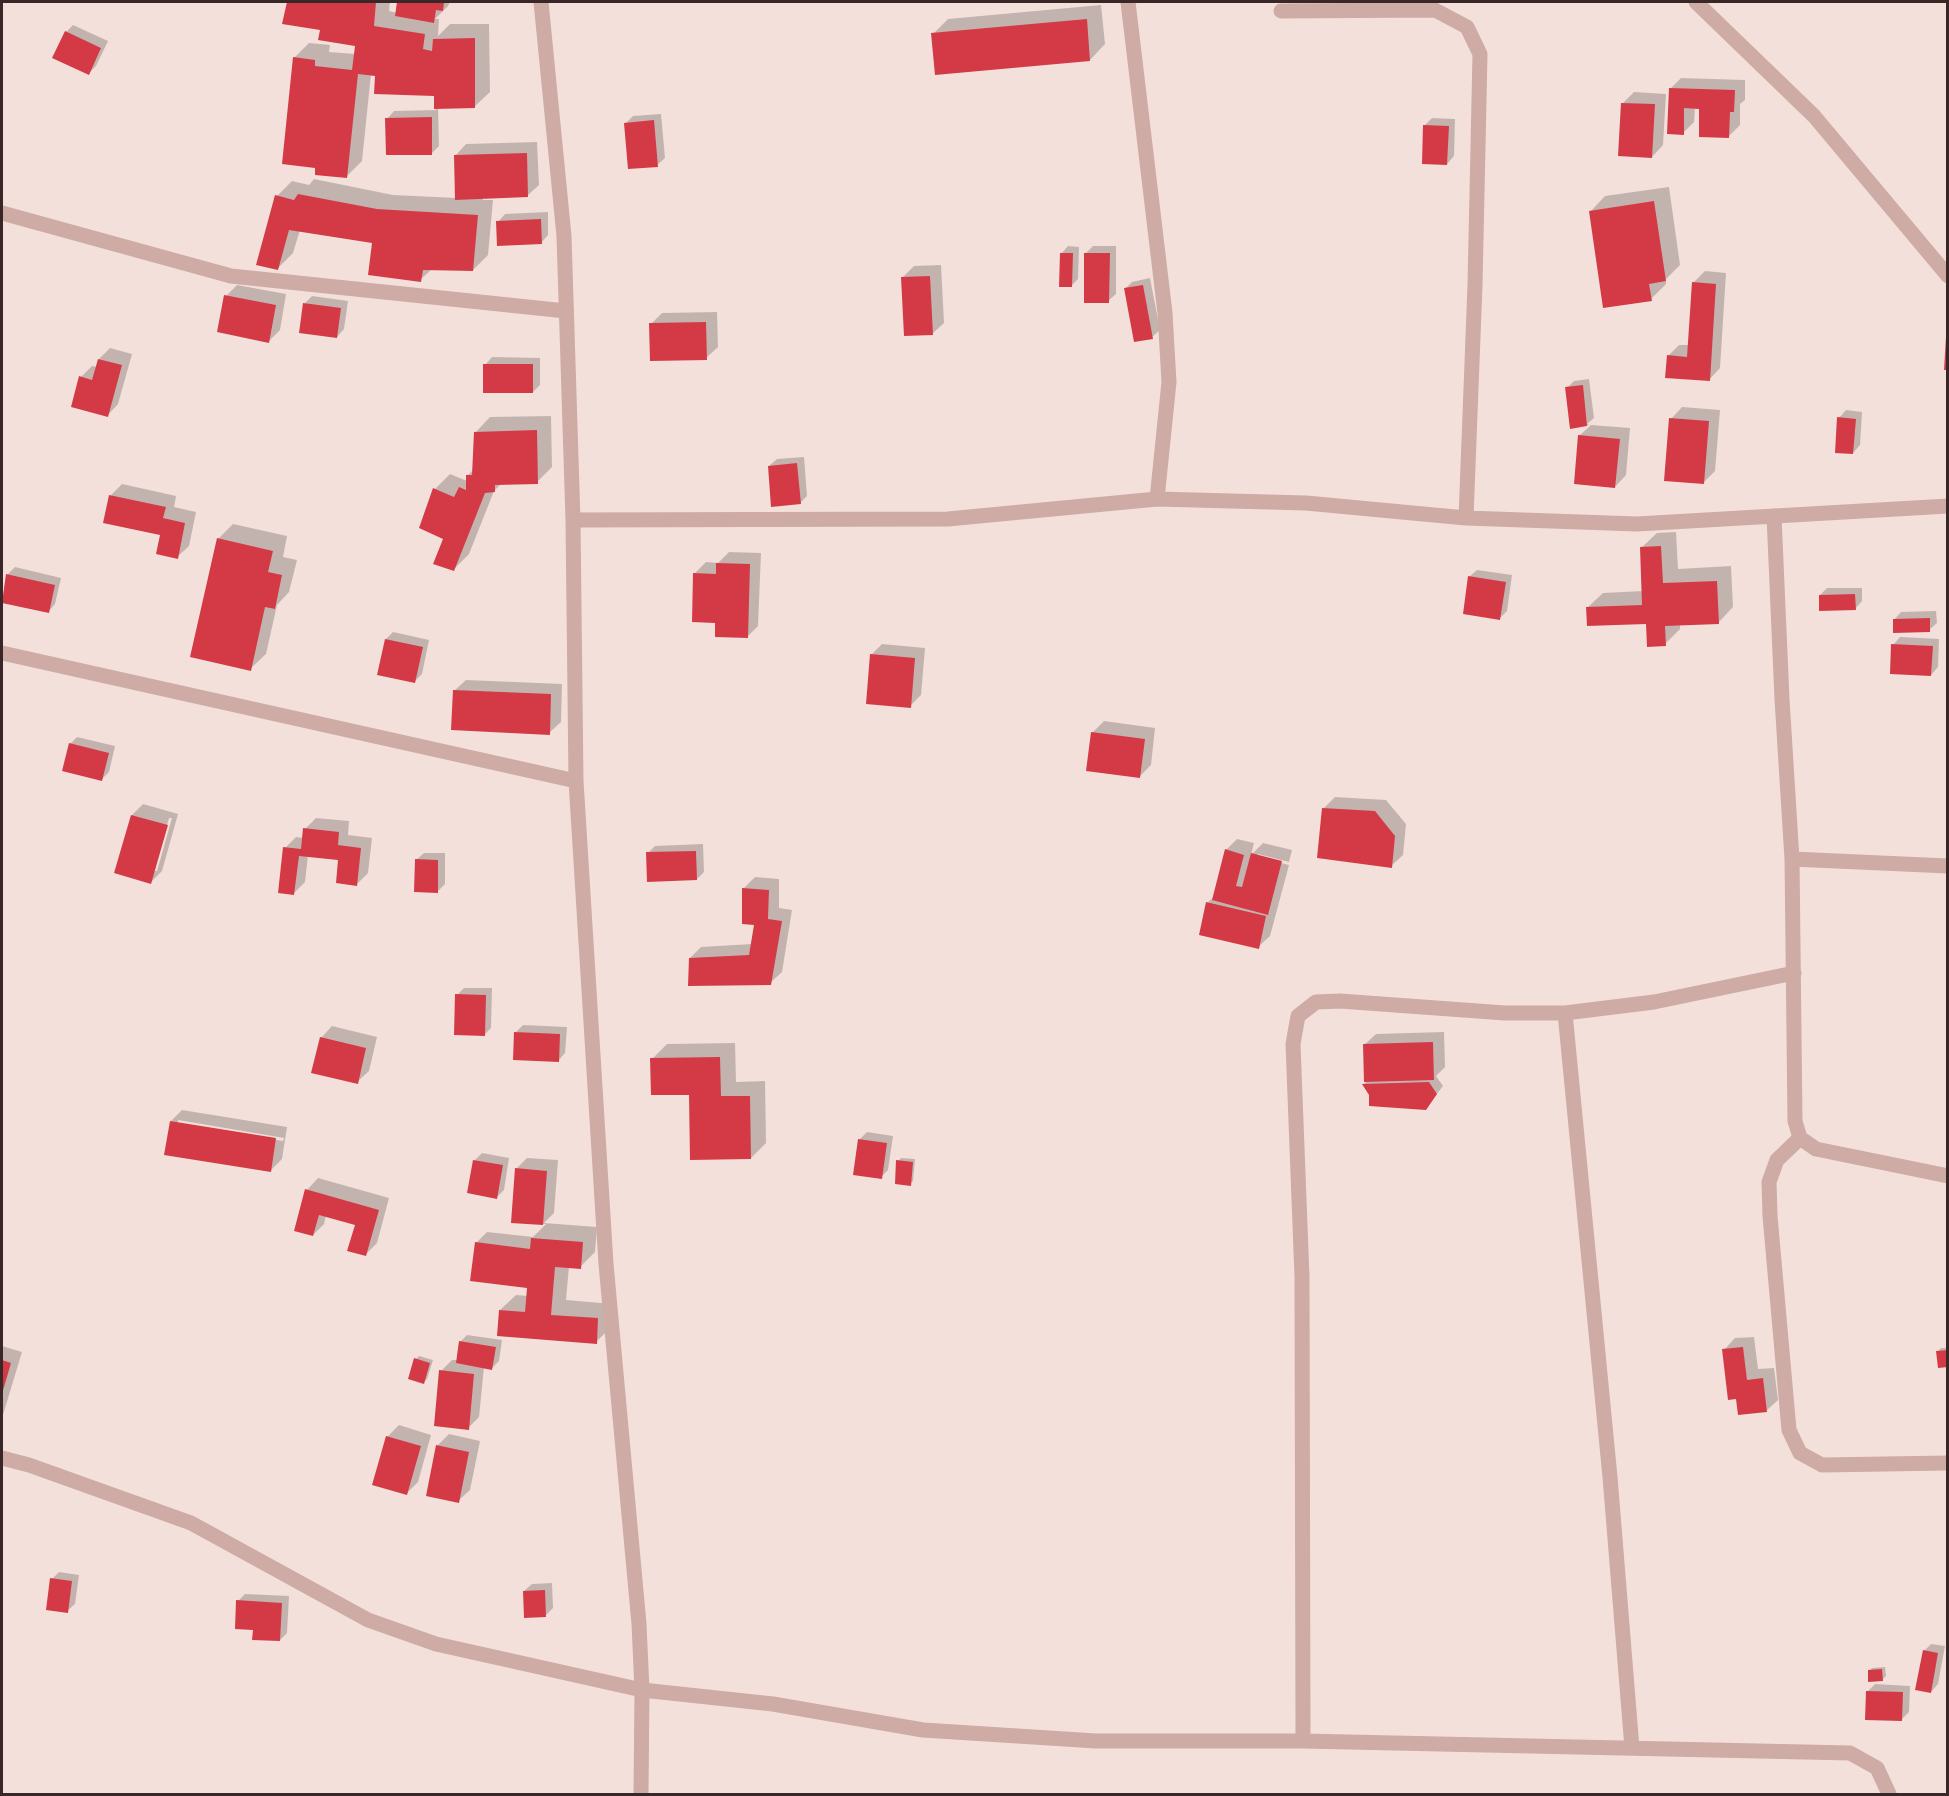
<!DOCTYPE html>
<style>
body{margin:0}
#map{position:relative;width:1949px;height:1796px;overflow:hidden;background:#f4e0da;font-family:"Exo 2",sans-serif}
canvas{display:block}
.frame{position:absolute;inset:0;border:3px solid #392727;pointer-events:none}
</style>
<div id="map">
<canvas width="1949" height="1796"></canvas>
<div class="frame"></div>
</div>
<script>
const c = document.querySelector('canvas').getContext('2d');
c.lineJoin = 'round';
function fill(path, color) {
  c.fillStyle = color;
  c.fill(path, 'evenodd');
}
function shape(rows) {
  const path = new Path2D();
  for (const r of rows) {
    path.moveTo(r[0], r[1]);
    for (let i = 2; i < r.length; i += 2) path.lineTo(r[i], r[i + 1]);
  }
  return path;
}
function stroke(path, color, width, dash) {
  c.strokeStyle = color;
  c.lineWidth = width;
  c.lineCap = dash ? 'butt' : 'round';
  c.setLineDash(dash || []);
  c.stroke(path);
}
const shadow = shape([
 [288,2,390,2,389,11,397,13,398,2,450,2,448,6,435,19,439,19,438,36,450,24,489,24,490,92,474,107,438,108,439,146,432,153,387,119,394,111,436,110,436,94,371,74,362,161,346,177,294,58,309,43,330,45,329,52,356,54,357,44,322,29,284,23],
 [1101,5,1105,44,1090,60,933,34,948,19],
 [73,25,108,41,96,66,89,73,66,32],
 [1681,78,1745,80,1745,100,1740,104,1740,125,1729,136,1701,107,1695,107,1694,122,1683,133,1670,89],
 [1634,92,1666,94,1663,145,1652,157,1623,103],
 [661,114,665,158,657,165,625,124,633,116],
 [1432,118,1455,119,1454,156,1447,164,1425,125],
 [537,142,539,185,527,196,483,197,483,200,493,200,488,255,473,270,432,269,420,280,373,242,300,230,293,253,278,268,277,196,292,181,309,185,314,179,393,195,457,198,455,156,466,144],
 [1669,187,1680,265,1666,279,1666,284,1651,299,1590,212,1605,196],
 [548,212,548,235,541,243,498,222,505,214],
 [1068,246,1079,247,1078,279,1071,286,1061,254],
 [1093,246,1116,246,1116,294,1108,301,1086,253],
 [941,265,944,323,932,334,902,278,914,266],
 [1705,271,1726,273,1720,368,1709,380,1668,356,1679,345,1689,345,1693,283],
 [1150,278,1160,330,1152,337,1125,289,1132,282],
 [237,285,286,294,280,330,269,341,226,296],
 [312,296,348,301,344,329,337,337,305,303],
 [717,312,718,347,706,358,651,324,662,313],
 [110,348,132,354,118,404,107,416,81,377,92,366,97,367,99,359],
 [492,357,540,358,540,385,533,392,485,365],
 [1589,379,1594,418,1587,424,1590,425,1571,427,1567,388,1574,381],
 [1682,407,1720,410,1715,471,1704,482,1671,419],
 [1846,410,1862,412,1860,445,1853,453,1839,418],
 [551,416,552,467,537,482,502,483,494,491,469,554,454,569,435,489,450,474,467,481,467,476,474,469,475,433,490,417],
 [1591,425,1630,428,1626,475,1615,487,1579,436],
 [804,457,807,496,800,503,769,466,777,459],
 [122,484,176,496,174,507,196,512,189,546,177,557,162,534,111,495],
 [233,524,287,536,283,557,297,560,289,592,277,605,266,654,250,669,218,539],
 [1676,532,1678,569,1731,566,1733,607,1718,623,1680,624,1680,629,1665,644,1648,623,1587,608,1603,593,1643,591,1641,548,1657,533],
 [729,552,761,553,758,626,747,637,717,621,695,573,706,562,718,563],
 [15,567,61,578,55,604,48,612,2,601,8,574],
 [1477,570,1512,575,1507,611,1500,618,1469,577],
 [1827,588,1862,588,1862,601,1855,609,1820,595],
 [1936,611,1937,623,1929,630,1894,620,1901,612],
 [393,632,429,640,422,674,415,681,386,639],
 [1900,637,1939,639,1938,667,1931,675,1893,645],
 [882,644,925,648,921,695,910,706,871,655],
 [466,680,562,684,561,722,549,733,454,691],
 [1104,721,1155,728,1151,765,1140,776,1092,733],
 [77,737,115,746,109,772,102,779,70,744],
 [1335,797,1386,800,1406,824,1403,855,1391,866,1324,808],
 [143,804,178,814,162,871,151,882,132,815],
 [169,818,172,818,157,871,154,871],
 [316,818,349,821,348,835,372,838,368,873,357,884,340,859,308,855,305,882,294,893,285,848,296,837,304,838,305,829],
 [1237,839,1254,843,1251,855,1263,843,1292,850,1289,862,1258,854,1258,857,1289,865,1270,936,1258,947,1208,902,1215,896,1226,850],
 [703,844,704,872,697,879,648,853,655,846],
 [424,853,445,853,445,884,438,891,416,860],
 [755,877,779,879,779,908,792,910,782,972,770,983,690,958,701,947,752,944,755,923,743,889],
 [464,988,492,988,491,1028,484,1035,457,995],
 [523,1025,567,1027,565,1053,558,1061,516,1032],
 [332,1026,377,1037,369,1071,357,1082,321,1038],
 [1444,1032,1445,1067,1436,1076,1443,1086,1426,1108,1371,1095,1364,1084,1368,1080,1364,1045,1376,1034],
 [735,1043,736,1082,765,1081,766,1143,751,1158,691,1093,652,1059,667,1044],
 [182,1110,287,1127,282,1159,270,1171,171,1121],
 [178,1120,284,1138,283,1141,178,1124],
 [867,1132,893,1136,888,1170,881,1177,859,1140],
 [482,1153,509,1158,504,1190,496,1198,475,1160],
 [527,1158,558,1160,554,1213,544,1223,597,1227,595,1252,580,1267,569,1266,566,1300,613,1304,611,1327,596,1342,500,1310,516,1295,528,1296,529,1283,476,1243,487,1232,533,1237,546,1224,512,1222,516,1169],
 [901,1158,915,1159,913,1181,910,1184,898,1161],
 [318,1178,389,1198,377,1243,366,1254,356,1223,326,1215,324,1224,313,1235,307,1190],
 [467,1335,502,1340,499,1361,492,1368,484,1367,479,1417,468,1428,441,1371,452,1360,458,1360,460,1342],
 [1754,1337,1758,1369,1774,1368,1778,1400,1766,1411,1737,1398,1724,1350,1735,1338],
 [2,1346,22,1352,2,1418],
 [1941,1348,1948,1348,1948,1366,1938,1351],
 [419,1356,433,1360,427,1379,424,1382,416,1359],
 [399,1425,431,1435,418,1482,407,1493,387,1437],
 [449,1434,480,1441,470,1490,458,1501,437,1446],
 [59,1572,79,1575,75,1604,67,1611,52,1579],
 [552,1583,553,1608,546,1615,524,1591,532,1584],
 [245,1594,289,1596,287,1633,280,1640,254,1628,238,1601],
 [1931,1644,1945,1646,1938,1684,1931,1692,1924,1651],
 [1885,1667,1886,1676,1882,1680,1869,1671,1872,1668],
 [1875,1684,1910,1686,1909,1712,1902,1719,1867,1692]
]);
const building = shape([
 [287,2,376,2,374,26,425,34,423,49,432,51,433,39,475,38,475,108,434,109,434,96,374,94,375,76,358,74,347,178,315,175,315,168,282,164,293,57,315,60,315,66,352,70,355,46,318,40,320,30,282,24],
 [397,2,444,2,443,11,436,10,434,23,395,16],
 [1087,19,1090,61,935,75,931,33],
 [65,31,101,48,89,75,52,58],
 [1669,88,1735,90,1734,112,1730,112,1729,138,1699,137,1699,109,1684,108,1684,135,1667,134],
 [1621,103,1655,104,1652,158,1618,156],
 [432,117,432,155,386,155,385,118],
 [654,120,658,167,628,169,624,123],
 [1423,125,1449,126,1447,165,1422,164],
 [527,153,528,197,455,200,454,155],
 [298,194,377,209,478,215,473,271,423,270,421,282,368,275,372,243,289,230,278,270,256,265,275,195,294,200],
 [1654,201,1666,281,1649,284,1652,301,1603,308,1589,211],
 [541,219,542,244,497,246,496,221],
 [1060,253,1073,253,1072,287,1059,287],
 [1084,253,1110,253,1109,303,1084,303],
 [930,276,933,335,904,336,901,277],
 [1692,282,1716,284,1710,381,1665,378,1667,355,1687,357],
 [1143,285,1153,339,1134,342,1124,288],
 [224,295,276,305,269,343,217,332],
 [303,303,341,308,337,338,299,333],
 [706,322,707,360,650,361,649,323],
 [1946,337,1948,337,1948,370,1944,370],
 [98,359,122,365,108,417,71,407,79,376,92,380],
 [483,364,533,364,533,393,483,393],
 [1583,385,1587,426,1570,429,1565,387],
 [1837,417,1856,419,1853,454,1835,453],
 [1669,418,1709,421,1704,484,1664,481],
 [537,430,538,484,495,485,495,492,485,493,454,571,433,564,443,539,419,528,433,488,454,497,459,487,466,490,466,475,472,475,474,432],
 [1578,435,1620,439,1615,488,1574,484],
 [797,463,801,504,771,507,768,466],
 [109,495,166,507,163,518,185,523,178,559,156,554,160,535,103,523],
 [217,538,273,551,268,572,282,575,275,609,265,607,251,671,190,657],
 [1661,546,1663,583,1717,581,1719,624,1665,626,1666,646,1647,647,1646,624,1587,626,1586,607,1642,605,1640,547],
 [716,563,750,564,748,638,715,637,715,623,692,622,693,573,716,574],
 [6,574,55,585,49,613,2,603],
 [1468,576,1506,582,1500,620,1463,614],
 [1855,594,1856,610,1819,611,1819,595],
 [1930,618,1930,632,1893,633,1893,619],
 [385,639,423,647,415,683,377,675],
 [1891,644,1933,646,1931,676,1890,674],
 [870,654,915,658,911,708,866,704],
 [453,690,551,694,550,735,451,730],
 [1091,732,1145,739,1140,778,1086,771],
 [69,743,109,753,102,781,62,771],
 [1322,808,1375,811,1395,836,1392,868,1317,858],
 [131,815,168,825,151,884,114,873],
 [303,828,339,832,338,845,361,848,357,886,336,883,338,860,299,856,294,895,278,893,283,847,301,849],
 [1225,849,1244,855,1236,886,1242,887,1251,853,1282,861,1268,915,1212,900],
 [696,851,697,880,647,882,646,852],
 [415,859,438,860,438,893,414,892],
 [742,888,769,890,768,919,782,921,771,985,688,986,689,958,749,955,754,925,742,924],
 [1206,902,1266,916,1259,949,1199,935],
 [455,994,486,995,485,1036,454,1035],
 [514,1032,560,1034,559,1062,513,1060],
 [320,1037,366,1048,358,1084,311,1073],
 [1433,1042,1434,1080,1364,1082,1363,1044],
 [720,1057,721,1096,750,1096,751,1159,690,1160,689,1095,651,1095,650,1058],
 [1429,1082,1437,1094,1426,1110,1369,1106,1369,1095,1362,1084],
 [170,1121,276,1138,271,1172,164,1155],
 [858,1139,887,1143,882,1179,853,1175],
 [473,1160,503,1165,497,1199,467,1193],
 [896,1160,913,1162,911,1186,895,1184],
 [515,1168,547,1171,543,1225,511,1223],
 [305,1189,379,1210,366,1256,347,1251,355,1225,319,1215,313,1236,294,1231],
 [531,1238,583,1242,581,1269,555,1267,551,1315,598,1318,597,1344,497,1336,499,1310,525,1312,527,1288,470,1281,475,1242,530,1249],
 [459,1341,496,1347,492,1370,456,1363],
 [1743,1347,1747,1380,1763,1378,1767,1412,1738,1415,1736,1399,1728,1400,1722,1349],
 [1948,1350,1948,1367,1938,1368,1936,1351],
 [414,1358,430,1363,424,1384,408,1379],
 [2,1360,11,1363,2,1394],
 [439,1370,474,1374,469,1430,434,1426],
 [386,1436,421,1446,407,1495,372,1485],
 [436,1445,469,1452,459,1503,426,1496],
 [50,1578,72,1581,68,1613,46,1610],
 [545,1590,546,1617,524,1618,523,1591],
 [236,1600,282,1603,280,1641,252,1640,253,1630,235,1629],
 [1923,1650,1938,1653,1931,1693,1915,1690],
 [1882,1669,1883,1681,1868,1682,1868,1670],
 [1866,1691,1903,1692,1902,1721,1865,1720]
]);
const minor = shape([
 [541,2,564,236,573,520,576,781,606,1264,639,1624,642,1690,641,1794],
 [1128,2,1165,313,1169,382,1157,499],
 [1696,2,1814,116,1948,276],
 [1281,11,1435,10,1467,27,1480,54,1475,285,1466,518],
 [2,213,231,276,566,311],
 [1774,516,1782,699,1792,859,1795,1121,1800,1138,1816,1149,1948,1176],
 [573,520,948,519,1157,499,1306,503,1466,518,1637,524,1948,506],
 [2,653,576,781],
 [1792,859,1948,866],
 [1565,1013,1610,1477,1632,1748],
 [1800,1138,1777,1160,1769,1182,1770,1216,1789,1430,1800,1453,1822,1465,1948,1463],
 [2,1458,29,1465,191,1523,368,1620,436,1644,642,1690,773,1704,923,1730,1096,1741,1303,1741,1850,1753,1877,1768,1889,1794],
 [1303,1741,1302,1277,1293,1044,1298,1016,1316,1002,1340,1001,1505,1013,1565,1013,1654,1002,1794,973]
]);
fill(shadow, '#0003');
fill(building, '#d33a46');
stroke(minor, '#ceaba5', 15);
</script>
